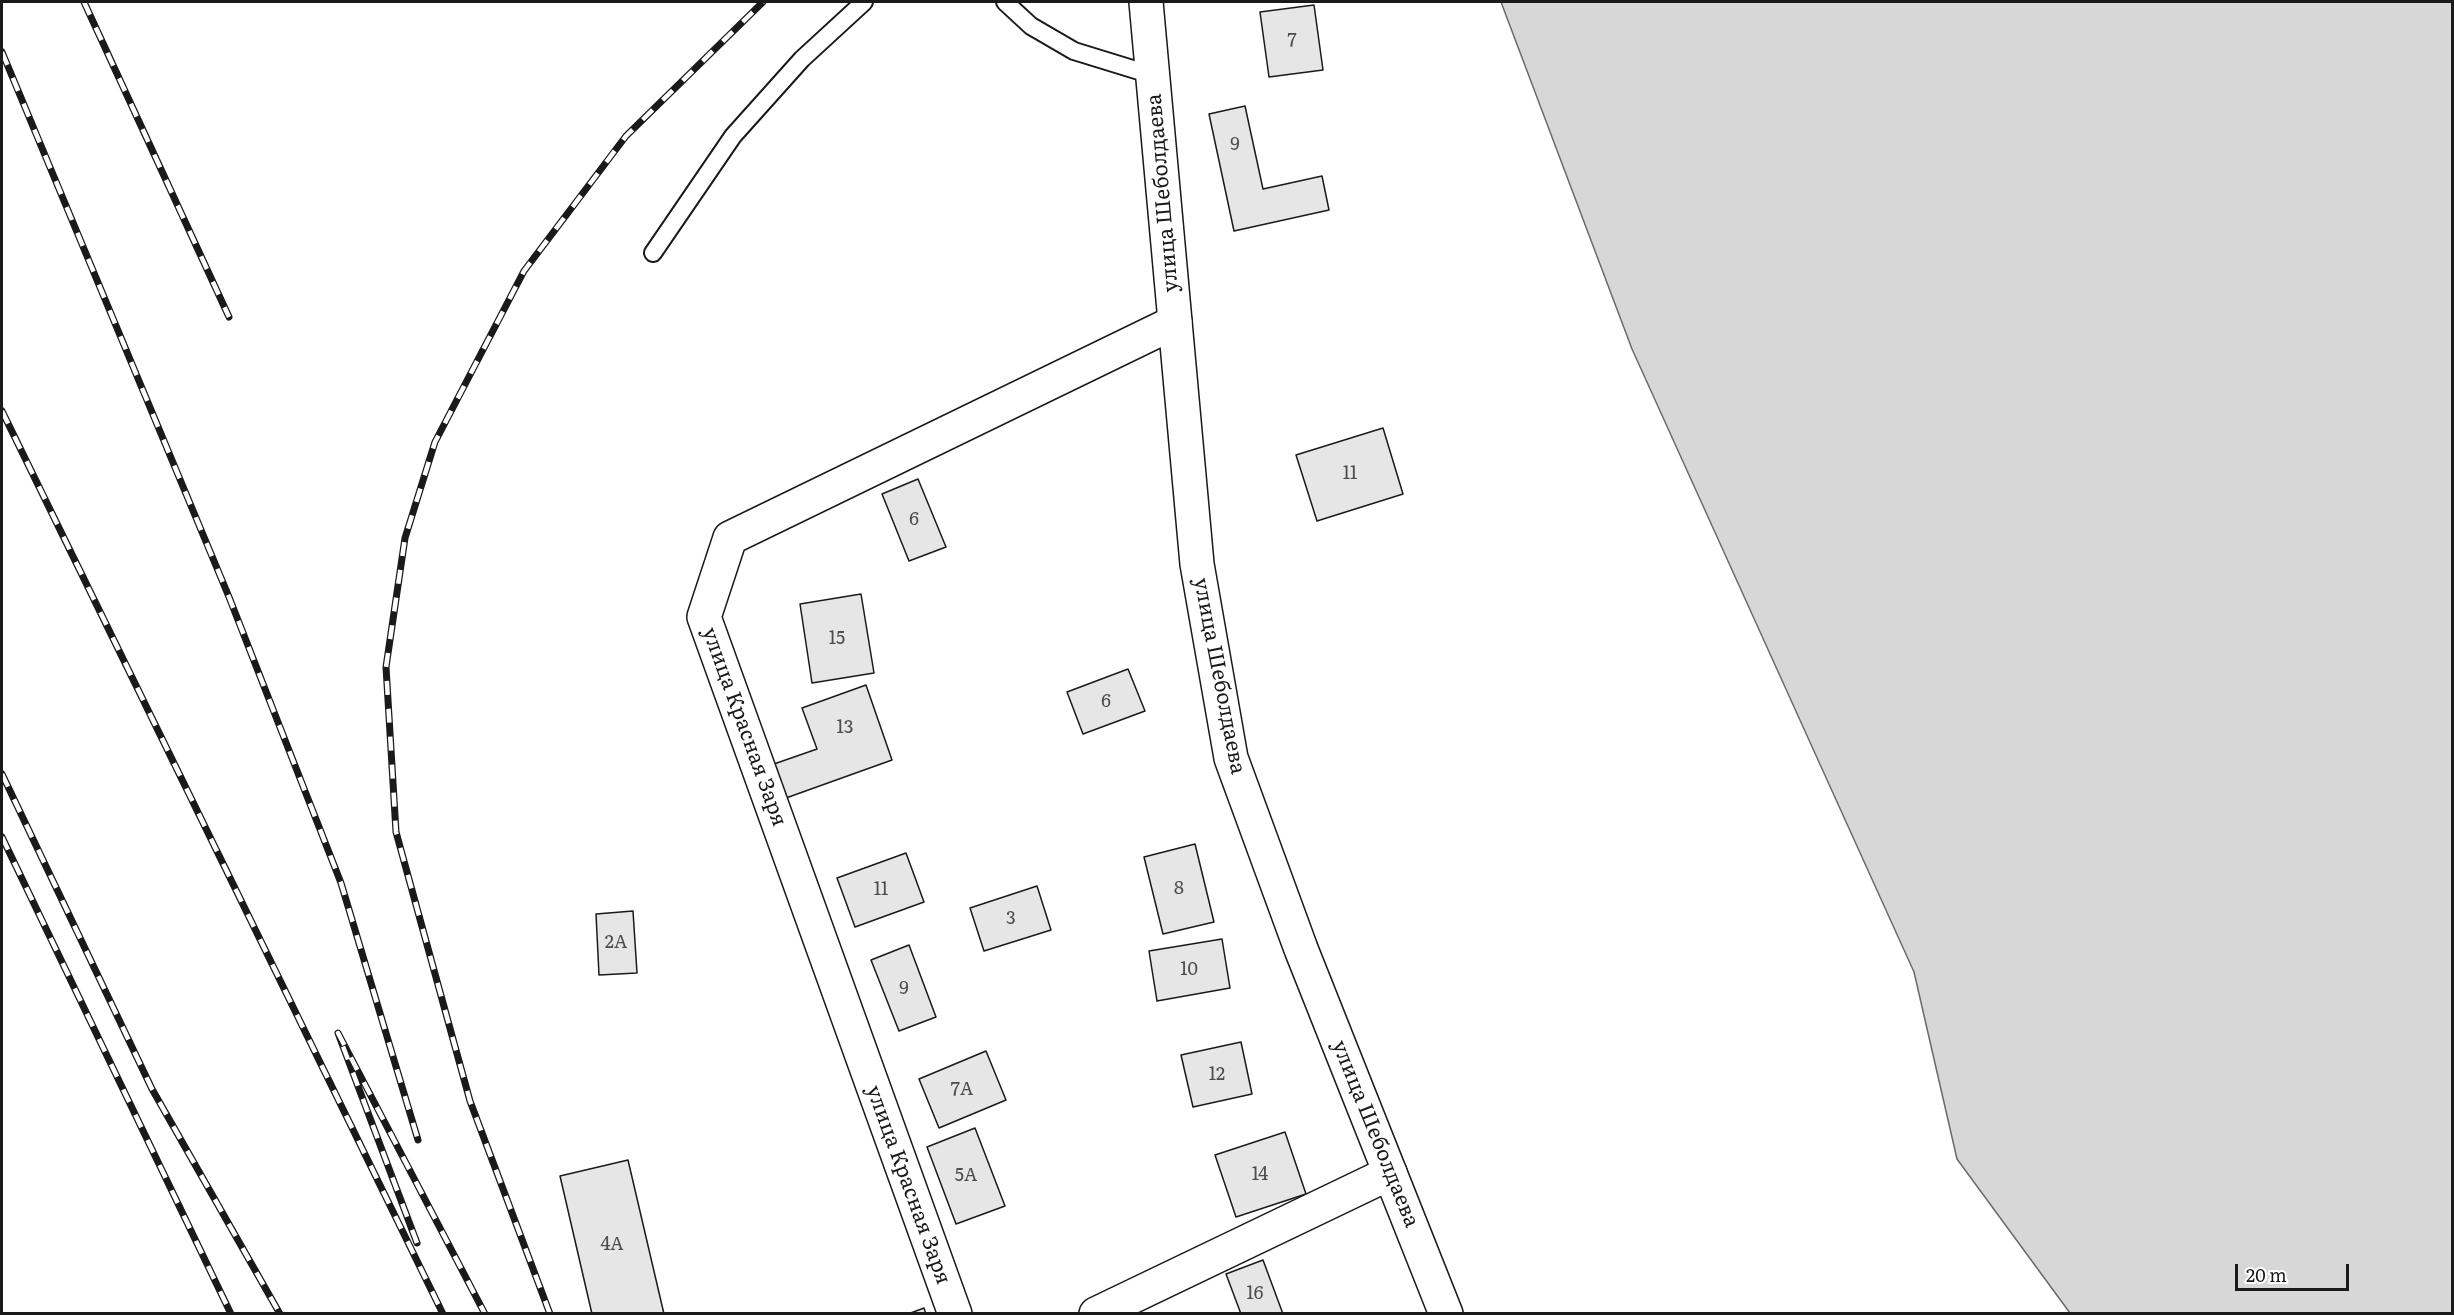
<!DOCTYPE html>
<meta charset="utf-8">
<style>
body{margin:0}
#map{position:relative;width:2454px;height:1315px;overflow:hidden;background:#fff;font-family:Literata,serif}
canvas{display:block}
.frame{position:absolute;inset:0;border:3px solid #1a1a1a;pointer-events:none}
.scale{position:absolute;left:2235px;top:1264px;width:114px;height:27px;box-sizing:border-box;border:3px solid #1a1a1a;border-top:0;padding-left:8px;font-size:18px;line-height:21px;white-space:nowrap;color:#1a1a1a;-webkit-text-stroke:4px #fff;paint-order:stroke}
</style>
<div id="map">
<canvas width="2454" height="1315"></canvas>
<div class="frame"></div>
<div class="scale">20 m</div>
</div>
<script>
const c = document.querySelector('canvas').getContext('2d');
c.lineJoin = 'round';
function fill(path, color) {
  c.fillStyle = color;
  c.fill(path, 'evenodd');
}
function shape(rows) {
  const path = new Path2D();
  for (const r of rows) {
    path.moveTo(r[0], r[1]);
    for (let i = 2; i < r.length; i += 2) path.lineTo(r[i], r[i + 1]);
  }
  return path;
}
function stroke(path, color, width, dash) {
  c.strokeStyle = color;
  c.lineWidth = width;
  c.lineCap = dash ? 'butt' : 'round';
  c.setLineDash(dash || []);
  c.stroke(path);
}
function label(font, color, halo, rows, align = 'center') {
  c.font = font + ' Literata,serif';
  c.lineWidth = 4.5;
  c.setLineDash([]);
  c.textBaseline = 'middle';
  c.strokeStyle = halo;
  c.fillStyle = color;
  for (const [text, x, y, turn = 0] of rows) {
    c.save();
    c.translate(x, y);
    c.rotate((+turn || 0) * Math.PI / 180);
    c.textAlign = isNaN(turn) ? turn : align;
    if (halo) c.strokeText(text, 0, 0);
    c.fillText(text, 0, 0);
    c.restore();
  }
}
const water = shape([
 [1501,2,2452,2,2452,1313,2070,1313,1957,1159,1914,972,1632,349,1501,2]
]);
const building = shape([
 [1314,5,1323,70,1269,77,1260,12,1314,5],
 [1245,106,1263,189,1322,176,1329,210,1234,231,1209,114,1245,106],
 [1383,428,1403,494,1317,521,1296,455,1383,428],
 [918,479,946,547,909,561,882,494,918,479],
 [861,594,874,673,812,683,800,604,861,594],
 [1128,669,1145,711,1083,734,1067,692,1128,669],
 [866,685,892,760,786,798,774,764,817,749,802,708,866,685],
 [1195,844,1214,922,1163,934,1144,857,1195,844],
 [906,853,924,902,855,927,837,878,906,853],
 [1037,886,1051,930,984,951,970,908,1037,886],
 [633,911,637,973,599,975,596,914,633,911],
 [1222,939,1230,988,1157,1001,1149,951,1222,939],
 [909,945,936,1017,899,1031,871,960,909,945],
 [1241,1042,1252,1094,1193,1107,1181,1055,1241,1042],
 [986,1051,1006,1100,939,1128,919,1079,986,1051],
 [975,1128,1005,1206,956,1224,927,1147,975,1128],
 [1285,1132,1306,1194,1236,1217,1215,1155,1285,1132],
 [628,1160,664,1314,592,1314,560,1176,628,1160],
 [1263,1260,1283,1314,1241,1314,1226,1274,1263,1260],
 [924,1308,926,1314,908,1314,924,1308]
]);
const service = shape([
 [1005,2,1031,26,1074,51,1152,75],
 [653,253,733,136,802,59,864,2]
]);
const minor = shape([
 [955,1314,704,617,730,538,1175,322],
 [1096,1314,1390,1173]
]);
const tertiary = shape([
 [1146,2,1197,564,1231,758,1301,949,1446,1314]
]);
const rail = shape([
 [84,2,229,317],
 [2,52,229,597,341,883,418,1140],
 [2,411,443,1314],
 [2,774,152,1089,280,1314],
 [2,837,231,1314],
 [417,1243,338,1033,485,1314],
 [550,1314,470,1101,396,832,386,667,405,538,435,442,524,271,626,136,763,2]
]);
const numberNames = [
 ["7",1292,41],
 ["9",1235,145],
 ["11",1350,474],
 ["6",914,520],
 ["15",837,639],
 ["6",1106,702],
 ["13",845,728],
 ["8",1179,889],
 ["11",881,890],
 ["3",1011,919],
 ["2А",616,943],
 ["10",1189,970],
 ["9",904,989],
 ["12",1217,1075],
 ["7А",962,1090],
 ["14",1260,1175],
 ["5А",966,1176],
 ["4А",612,1245],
 ["16",1255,1294]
];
const streetNames = [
 ["улица Шеболдаева",1163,193,-95],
 ["улица Шеболдаева",1219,676,79],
 ["улица Красная Заря",744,727,70],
 ["улица Шеболдаева",1375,1134,68],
 ["улица Красная Заря",908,1185,70]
];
fill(water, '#d7d7d7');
stroke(water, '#6a6a6a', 1.5);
fill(building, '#e6e6e6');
stroke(building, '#1a1a1a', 1.5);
stroke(service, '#1a1a1a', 20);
stroke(minor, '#1a1a1a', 36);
stroke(tertiary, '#1a1a1a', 36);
stroke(service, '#fff', 16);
stroke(minor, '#fff', 33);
stroke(tertiary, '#fff', 33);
stroke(rail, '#1a1a1a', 7);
stroke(rail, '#fff', 4.5, [14]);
label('18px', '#4d4d4d', null, numberNames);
label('21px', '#1a1a1a', '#fff', streetNames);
</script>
